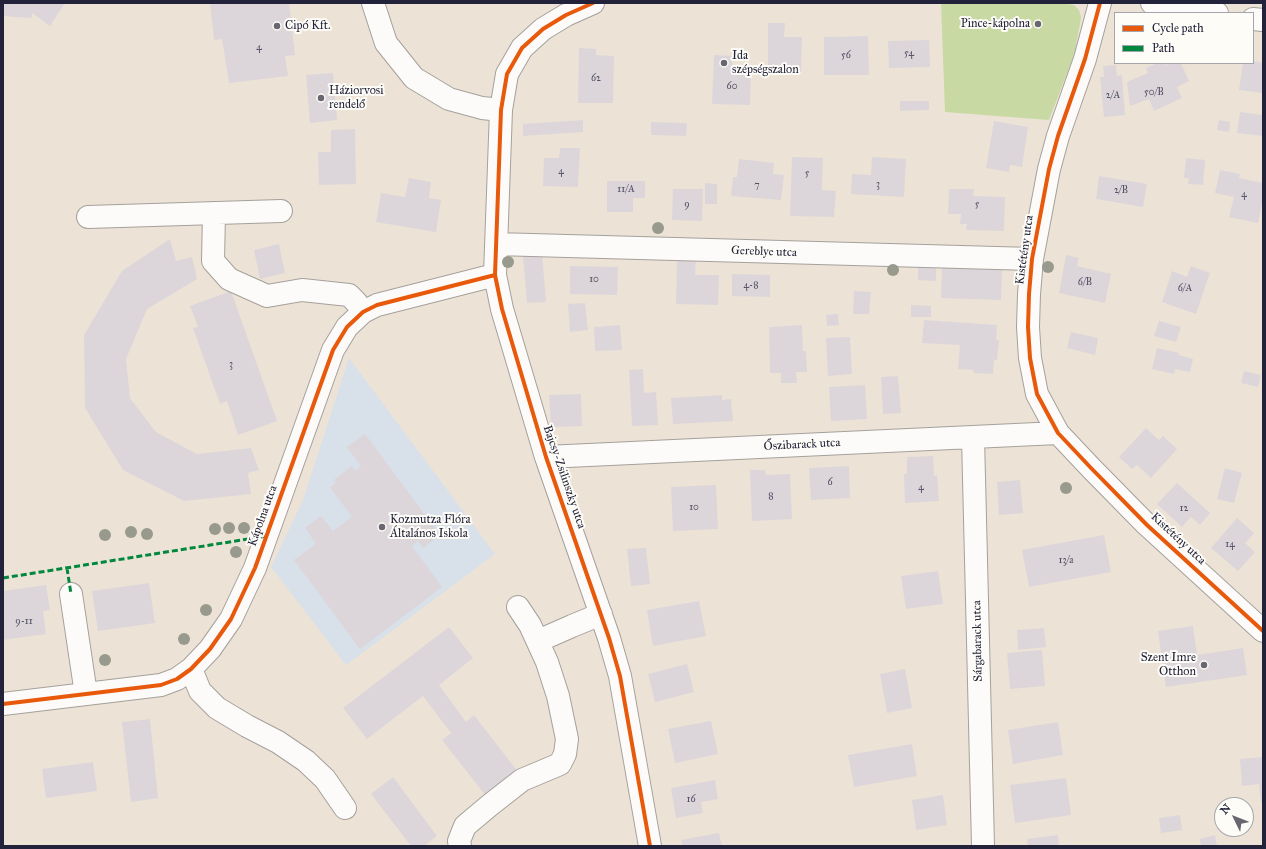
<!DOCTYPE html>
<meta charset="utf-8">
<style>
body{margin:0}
#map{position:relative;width:1266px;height:849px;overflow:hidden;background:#ece3d6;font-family:"IM FELL Great Primer",serif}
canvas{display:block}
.frame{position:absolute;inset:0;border:4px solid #22223b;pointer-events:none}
.legend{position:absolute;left:1114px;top:12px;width:140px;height:52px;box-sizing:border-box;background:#fdfcf7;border:1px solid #a5a5ac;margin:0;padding:5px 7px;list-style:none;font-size:12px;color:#22223b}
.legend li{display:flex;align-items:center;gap:8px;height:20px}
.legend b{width:20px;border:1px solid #a5a5ac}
.north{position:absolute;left:1214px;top:797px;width:40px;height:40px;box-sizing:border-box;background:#fdfcf7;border:1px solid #a5a5ac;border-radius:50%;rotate:313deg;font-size:11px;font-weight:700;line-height:16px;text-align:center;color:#22223b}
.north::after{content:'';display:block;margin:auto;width:14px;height:18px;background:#696671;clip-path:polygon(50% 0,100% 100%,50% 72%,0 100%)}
</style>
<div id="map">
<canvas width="1266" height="849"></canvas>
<div class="frame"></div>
<ul class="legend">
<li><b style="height:5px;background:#e8590c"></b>Cycle path</li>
<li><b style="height:5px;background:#00873e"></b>Path</li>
</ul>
<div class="north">N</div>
</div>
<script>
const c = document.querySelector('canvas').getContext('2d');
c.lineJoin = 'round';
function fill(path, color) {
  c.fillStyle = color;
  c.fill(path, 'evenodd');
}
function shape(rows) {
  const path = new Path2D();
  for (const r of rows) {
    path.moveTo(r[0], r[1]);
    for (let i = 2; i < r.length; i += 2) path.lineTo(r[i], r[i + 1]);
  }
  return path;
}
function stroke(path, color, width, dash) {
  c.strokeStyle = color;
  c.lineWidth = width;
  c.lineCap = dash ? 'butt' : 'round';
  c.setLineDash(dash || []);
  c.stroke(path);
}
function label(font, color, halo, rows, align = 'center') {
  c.font = font + ' "IM FELL Great Primer",serif';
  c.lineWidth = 4;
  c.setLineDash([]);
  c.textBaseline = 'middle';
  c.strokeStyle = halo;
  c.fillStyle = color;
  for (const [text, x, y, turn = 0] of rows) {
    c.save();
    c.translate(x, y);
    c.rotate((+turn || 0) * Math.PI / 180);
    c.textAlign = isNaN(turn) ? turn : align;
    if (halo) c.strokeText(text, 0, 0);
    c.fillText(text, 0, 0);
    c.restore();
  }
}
const built = shape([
 [349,358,495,554,346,665,271,567,303,500]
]);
const green = shape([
 [941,3,1059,3,1074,5,1079,10,1081,17,1080,24,1074,55,1049,120,945,112]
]);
const building = shape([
 [3,3,65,3,50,26,32,13,32,18,3,16],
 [210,3,289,3,295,55,285,56,288,76,229,83,222,39,214,40],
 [768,23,785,23,784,37,802,37,801,72,768,72],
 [868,36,869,75,824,75,824,37],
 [929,40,930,67,889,68,888,41],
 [579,48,596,49,596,55,614,56,613,103,578,103],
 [714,55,733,56,732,69,751,70,750,105,712,104],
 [1253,61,1263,63,1263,93,1239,90,1243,63,1253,63],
 [1158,63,1165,63,1166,65,1171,63,1181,63,1189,81,1177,87,1182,98,1154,111,1149,99,1130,106,1127,82,1148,73,1146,68],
 [1116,65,1117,76,1122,75,1125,115,1104,117,1100,77,1104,77,1103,66],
 [333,73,337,120,310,123,306,75],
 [900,101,929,101,929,110,900,111],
 [1240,112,1263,115,1263,136,1237,133],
 [583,120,583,132,523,136,523,124],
 [1219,120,1230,122,1229,132,1217,130],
 [994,121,1028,127,1022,167,1010,165,1009,172,986,168],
 [651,122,687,123,686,136,651,135],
 [355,129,356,184,319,185,318,152,331,152,331,130],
 [560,148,580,148,578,187,543,186,544,158,559,158],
 [792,157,823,158,822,190,836,191,834,217,790,216],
 [872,157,906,159,904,197,851,194,852,174,871,175],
 [1186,158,1205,160,1203,185,1188,184,1189,178,1184,178],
 [739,159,774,163,773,174,784,175,781,200,731,196,733,177,737,177],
 [1220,170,1240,174,1239,178,1263,183,1263,198,1258,223,1229,217,1234,197,1215,193],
 [1099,176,1147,184,1143,207,1096,199],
 [409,178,431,182,429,198,441,200,436,232,376,222,381,193,405,197],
 [607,181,645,181,645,198,633,198,633,212,607,212],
 [705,183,717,184,717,204,705,204],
 [673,189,703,189,702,221,672,220],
 [949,189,974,189,973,196,1005,197,1004,231,966,230,967,224,960,224,961,214,948,214],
 [170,239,176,261,192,257,197,279,147,309,126,359,130,398,156,432,197,454,251,448,259,470,248,473,251,494,184,501,123,470,85,408,84,335,122,271],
 [279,244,285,273,260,279,254,250],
 [542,253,546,302,527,303,523,255],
 [1066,255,1079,258,1077,266,1111,274,1105,303,1059,293],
 [677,257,696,257,695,275,719,275,718,305,676,304],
 [918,265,936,265,936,281,918,280],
 [570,266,618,267,617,295,570,294],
 [942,266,1002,268,1001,300,941,298],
 [1191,266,1210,273,1196,314,1162,302,1172,271,1187,277],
 [732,274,770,275,770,297,732,296],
 [231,291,277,421,238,435,227,401,220,404,193,328,198,327,190,306],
 [854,291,871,292,869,314,853,314],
 [585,303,588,330,570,332,568,304],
 [911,305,931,306,931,317,911,317],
 [838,314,839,325,827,326,826,315],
 [924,320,997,325,996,340,999,340,997,360,994,360,993,374,973,373,974,370,958,369,960,345,922,343],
 [1159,321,1181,327,1176,342,1154,336],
 [620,325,622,350,595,351,594,327],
 [802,325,803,351,806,351,807,372,796,372,797,383,781,383,781,373,770,373,769,327],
 [1071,332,1098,338,1095,355,1067,348],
 [850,337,852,374,828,376,826,338],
 [1157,348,1179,353,1179,355,1193,359,1190,372,1175,369,1174,374,1152,369],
 [643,369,644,393,656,392,658,425,632,426,629,370],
 [1244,371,1261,375,1258,387,1241,383],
 [898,376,901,413,883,414,881,377],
 [865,385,867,419,831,421,829,387],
 [581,394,582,426,551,427,549,395],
 [722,395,722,400,731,399,733,421,673,424,671,398],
 [1146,428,1159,440,1163,436,1177,449,1151,478,1137,465,1132,469,1119,457],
 [365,434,440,535,423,548,418,541,412,546,442,587,360,649,294,560,316,544,305,528,321,516,333,531,352,517,330,487,336,483,334,480,352,466,355,471,361,466,347,447],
 [933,456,934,476,937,475,939,501,905,503,904,474,907,474,907,457],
 [849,466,850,498,811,500,809,468],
 [1225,468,1242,473,1234,503,1217,499],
 [750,470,765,470,766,475,790,474,792,519,752,521],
 [1020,480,1023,513,999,515,997,482],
 [1177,483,1210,513,1200,525,1191,517,1182,527,1157,504],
 [716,485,718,529,673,531,671,487],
 [1237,518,1254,533,1245,543,1255,552,1238,571,1211,548],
 [1104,535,1111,572,1029,587,1022,550],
 [646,548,650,584,631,586,627,549],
 [938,571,943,604,906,609,901,576],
 [149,583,155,623,98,631,92,591],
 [46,585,50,610,43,611,46,634,3,640,3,591],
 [699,601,706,636,653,646,647,610],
 [1193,626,1197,655,1243,648,1247,675,1166,687,1158,631],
 [449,627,473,658,439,685,466,722,474,715,518,772,486,796,442,740,451,733,423,696,367,739,343,708],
 [1044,628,1046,647,1018,650,1017,630],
 [1042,650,1045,686,1010,689,1007,653],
 [687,664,694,692,655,702,648,674],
 [905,669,912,708,887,713,880,674],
 [150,719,158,798,131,802,122,722],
 [711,721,718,754,675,763,668,729],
 [1058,722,1063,755,1013,764,1008,730],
 [912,744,917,776,854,787,848,755],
 [1263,757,1263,802,1261,802,1259,784,1242,786,1240,759],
 [93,762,97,791,46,798,42,769],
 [393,777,437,836,424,846,411,846,371,794],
 [1066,778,1071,815,1015,823,1010,785],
 [715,780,718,799,701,802,703,813,676,818,671,788],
 [943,795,947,825,916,830,912,800],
 [1180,815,1182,830,1161,833,1159,818],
 [719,833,722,846,682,846,681,840],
 [1058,835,1059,846,1028,846,1027,839],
 [1215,835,1217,846,1201,846,1200,839]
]);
const minor = shape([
 [373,3,386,43,414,78,449,99,482,108,501,110],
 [593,3,566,15,543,29,522,48,507,74,501,110,495,275,502,309,546,457,609,638,620,676,650,846],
 [1100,3,1085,59,1058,136,1049,169,1032,259,1029,294,1028,327,1030,358,1037,394,1058,433,1091,468,1147,525,1263,631],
 [1152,3,1217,13],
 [1253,19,1263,20],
 [214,213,213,261,229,279,267,296,302,290,349,295,356,302,363,312],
 [88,217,281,211],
 [496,244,1032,259],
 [973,437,983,846],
 [546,457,1058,433],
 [71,594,86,694],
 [538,641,572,626,601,614],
 [191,669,200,691,217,708,247,726,278,742,306,761,325,779,345,808],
 [3,704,161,685,177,679,191,669,210,649,231,619,255,568,333,350,347,327,363,312,377,305,495,275],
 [460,846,459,841,465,826,490,805,522,780,560,764,565,754,567,739,558,696,547,662,530,625,518,607]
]);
const quiet = shape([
 [67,568,71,594],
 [3,578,267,536]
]);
const cycleway = shape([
 [593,3,566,15,543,29,522,48,507,74,501,110,495,275,502,309,546,457,609,638,620,676,650,846],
 [1100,3,1085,59,1058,136,1049,169,1032,259,1029,294,1028,327,1030,358,1037,394,1058,433,1091,468,1147,525,1263,631],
 [3,704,161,685,177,679,191,669,210,649,231,619,255,568,333,350,347,327,363,312,377,305,495,275]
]);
const trees = [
 [658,228],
 [508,262],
 [1048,267],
 [893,270],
 [1066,488],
 [229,528],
 [244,528],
 [215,529],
 [131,532],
 [147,534],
 [105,535],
 [236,552],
 [206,610],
 [184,639],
 [105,660]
];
const markers = [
 [1038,24,4,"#696671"],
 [277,26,4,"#696671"],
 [724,63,4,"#696671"],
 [321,98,4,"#696671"],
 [382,527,4,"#696671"],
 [1204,665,4,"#696671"]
];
const numberNames = [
 ["4",259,48],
 ["54",909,54],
 ["56",846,56],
 ["62",596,79],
 ["60",732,87],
 ["50/B",1154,93],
 ["2/A",1113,96],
 ["4",561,172],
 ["5",807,174],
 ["3",878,185],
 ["7",757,186],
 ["11/A",626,190],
 ["2/B",1121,191],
 ["4",1244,195],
 ["9",687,205],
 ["5",977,205],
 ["10",594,280],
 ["6/B",1085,283],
 ["4-8",751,286],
 ["6/A",1185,289],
 ["3",231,365],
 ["6",830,483],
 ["4",921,488],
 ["8",771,497],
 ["10",694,508],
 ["12",1184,509],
 ["14",1230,545],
 ["13/a",1066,561],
 ["9-11",24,622],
 ["16",691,800]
];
const poiNames = [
 ["Pince-kápolna",1030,24,"right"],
 ["Cipó Kft.",285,26],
 ["Ida",732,56],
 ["szépségszalon",732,70],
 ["Háziorvosi",329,91],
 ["rendelő",329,105],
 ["Kozmutza Flóra",390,520],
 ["Általános Iskola",390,534],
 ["Szent Imre",1196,658,"right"],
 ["Otthon",1196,672,"right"]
];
const streetNames = [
 ["Kistétény utca",1025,250,-82],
 ["Gereblye utca",764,252,2],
 ["Őszibarack utca",802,445,-3],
 ["Bajcsy-Zsilinszky utca",564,477,71],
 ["Kápolna utca",263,516,-70],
 ["Kistétény utca",1178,539,43],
 ["Sárgabarack utca",978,641,-91]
];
fill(built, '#d8e0e9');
fill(green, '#c9d9a3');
fill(building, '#dcd6da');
stroke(minor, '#a5a09b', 24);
stroke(minor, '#fcfbf9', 22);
stroke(quiet, '#00873e', 3, [6, 3]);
stroke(cycleway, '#e8590c', 4);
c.fillStyle = '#989a8d';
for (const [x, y] of trees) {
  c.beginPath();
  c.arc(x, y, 6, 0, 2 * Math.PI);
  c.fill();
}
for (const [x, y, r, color] of markers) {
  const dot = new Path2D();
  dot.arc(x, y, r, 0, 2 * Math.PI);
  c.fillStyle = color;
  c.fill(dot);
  stroke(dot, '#fdfcf7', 1.5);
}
label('10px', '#504f63', null, numberNames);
label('12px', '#22223b', '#fdfcf7', poiNames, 'left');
label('12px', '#22223b', '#fdfcf7', streetNames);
</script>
